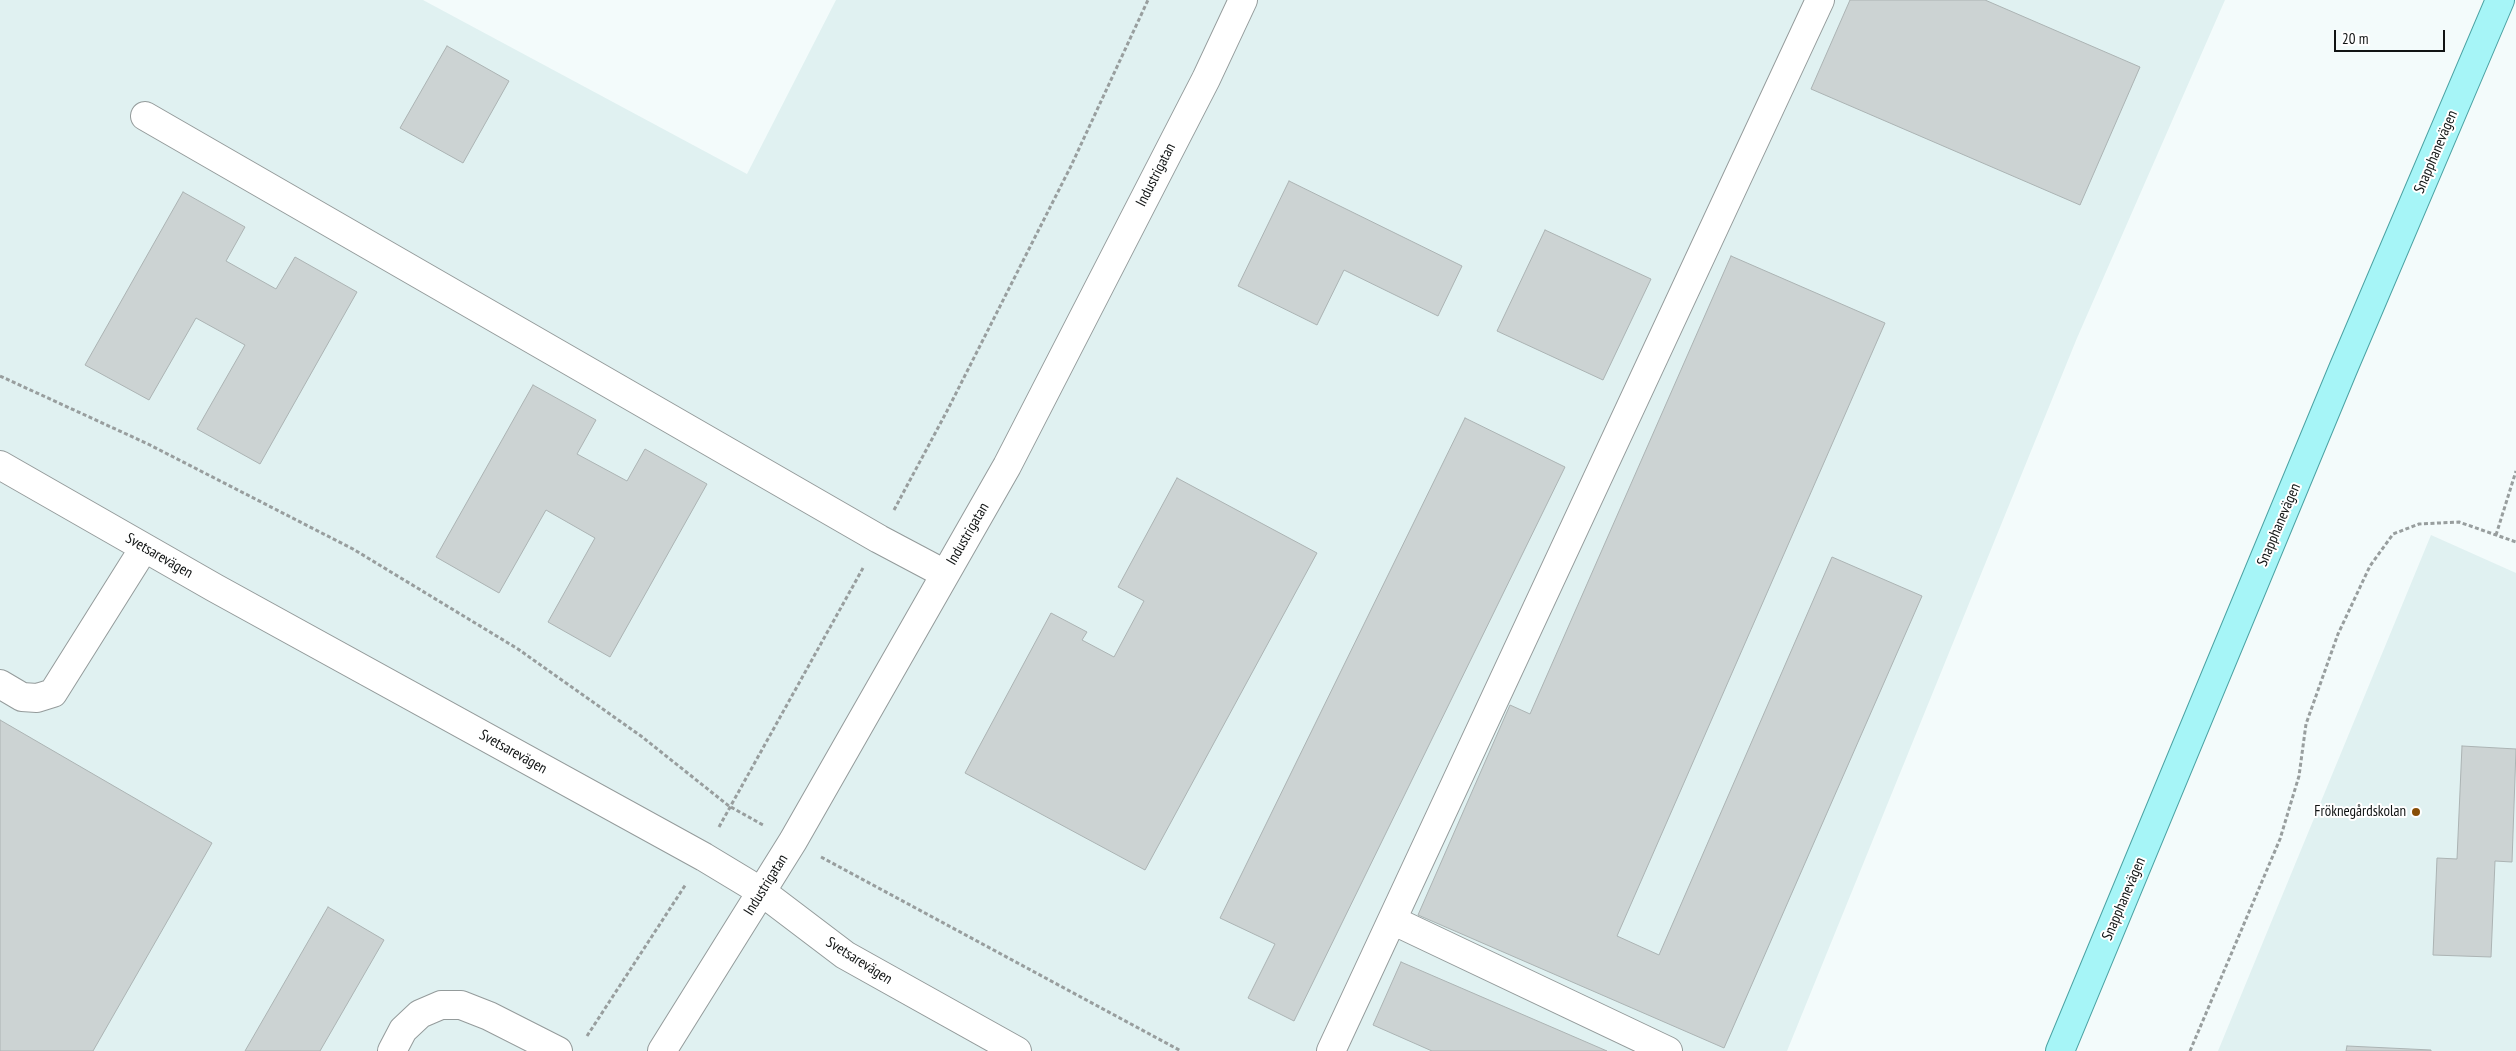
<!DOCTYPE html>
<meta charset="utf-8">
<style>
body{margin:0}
#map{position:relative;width:2516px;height:1051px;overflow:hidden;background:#f3fbfb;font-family:"PT Sans Narrow",sans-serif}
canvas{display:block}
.scale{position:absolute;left:2334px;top:30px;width:111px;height:22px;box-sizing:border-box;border:2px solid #101313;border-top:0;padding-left:6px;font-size:15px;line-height:18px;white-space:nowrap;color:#101313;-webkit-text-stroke:4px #fff;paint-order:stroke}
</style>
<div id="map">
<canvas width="2516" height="1051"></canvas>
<div class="scale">20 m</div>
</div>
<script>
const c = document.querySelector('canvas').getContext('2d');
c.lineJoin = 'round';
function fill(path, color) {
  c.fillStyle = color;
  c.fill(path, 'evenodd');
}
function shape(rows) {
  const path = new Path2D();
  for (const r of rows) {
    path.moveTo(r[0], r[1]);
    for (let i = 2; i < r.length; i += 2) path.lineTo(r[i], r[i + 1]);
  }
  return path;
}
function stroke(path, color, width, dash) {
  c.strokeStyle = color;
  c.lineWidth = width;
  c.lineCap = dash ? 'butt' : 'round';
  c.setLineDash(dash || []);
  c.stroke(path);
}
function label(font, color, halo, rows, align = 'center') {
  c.font = font + ' "PT Sans Narrow",sans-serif';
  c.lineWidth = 4;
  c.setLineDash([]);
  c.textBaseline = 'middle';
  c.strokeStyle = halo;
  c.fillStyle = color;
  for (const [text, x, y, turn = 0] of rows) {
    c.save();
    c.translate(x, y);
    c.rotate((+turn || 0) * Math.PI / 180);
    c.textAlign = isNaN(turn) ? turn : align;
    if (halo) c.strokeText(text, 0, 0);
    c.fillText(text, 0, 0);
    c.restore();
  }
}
const built = shape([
 [0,0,423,0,747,174,836,0,2225,0,2077,338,1787,1051,0,1051],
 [2431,535,2516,573,2516,1051,2218,1051]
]);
const building = shape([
 [1850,0,1985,0,2140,67,2080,205,1811,89,1850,0],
 [447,46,509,81,463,163,400,128,447,46],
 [1289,181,1462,266,1438,316,1344,270,1317,325,1238,286,1289,181],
 [183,192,245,227,226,261,276,289,295,257,357,292,260,464,197,429,245,345,196,318,149,400,85,365,183,192],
 [1545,230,1651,279,1603,380,1497,331,1545,230],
 [1731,256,1885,323,1617,936,1659,955,1832,557,1922,596,1724,1048,1418,915,1510,705,1530,714,1731,256],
 [533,385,596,420,577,454,627,481,645,449,707,484,610,657,548,622,595,538,546,510,499,593,436,557,533,385],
 [1465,418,1565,467,1294,1021,1248,998,1275,944,1220,918,1465,418],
 [1177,478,1317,553,1145,870,965,773,1051,613,1087,632,1082,640,1114,657,1144,601,1118,587,1177,478],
 [0,720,212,843,93,1051,0,1051,0,720],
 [2462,746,2516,749,2512,862,2495,861,2491,957,2433,955,2437,858,2457,859,2462,746],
 [328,907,384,940,320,1051,245,1051,328,907],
 [1401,962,1607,1051,1432,1051,1373,1025,1401,962],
 [2347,1046,2431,1050,2431,1051,2346,1051,2347,1046]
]);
const path = shape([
 [0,376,148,444,353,549,518,649,641,736,729,806,763,825],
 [894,510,947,411,1071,166,1148,0],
 [2496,535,2516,471],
 [719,827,863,568],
 [821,857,1181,1051],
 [587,1036,686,884],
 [2190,1051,2280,839,2299,776,2306,724,2338,634,2370,566,2393,534,2419,524,2459,522,2516,542]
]);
const minor = shape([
 [145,116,879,539,945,574],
 [0,465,215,588,704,857,762,892,845,955,1017,1051],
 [0,684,22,697,37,698,53,693,144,548],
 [1392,920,1668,1051],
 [392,1051,403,1030,420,1014,441,1005,461,1005,489,1016,558,1051],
 [662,1051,793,841,1007,466,1206,79,1243,0],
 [1331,1051,1820,0]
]);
const major = shape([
 [2060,1051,2343,369,2500,0]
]);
const markers = [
 [2416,812,5,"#884e06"]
];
const streetNames = [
 ["Snapphanevägen",2436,152,-67],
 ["Industrigatan",1156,175,-63],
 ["Snapphanevägen",2279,525,-67],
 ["Industrigatan",968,534,-60],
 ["Svetsarevägen",159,556,30],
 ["Svetsarevägen",513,752,29],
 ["Industrigatan",766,885,-58],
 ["Snapphanevägen",2124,899,-67],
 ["Svetsarevägen",859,961,32]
];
const poiNames = [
 ["Fröknegårdskolan",2406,812]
];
fill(built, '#e0f1f1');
fill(building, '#ccd3d3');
stroke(building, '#acb4b4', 1);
stroke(minor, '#949b9b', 30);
stroke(major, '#4ba2a3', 30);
stroke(path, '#989e9e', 3, [4, 2.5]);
stroke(minor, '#fff', 28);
stroke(major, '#a6f5f7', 28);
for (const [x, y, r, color] of markers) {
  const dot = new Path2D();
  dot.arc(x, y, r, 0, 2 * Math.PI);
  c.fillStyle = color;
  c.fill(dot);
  stroke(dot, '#fff', 2);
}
label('15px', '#101313', '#fff', streetNames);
label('15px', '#101313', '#fff', poiNames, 'right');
</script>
